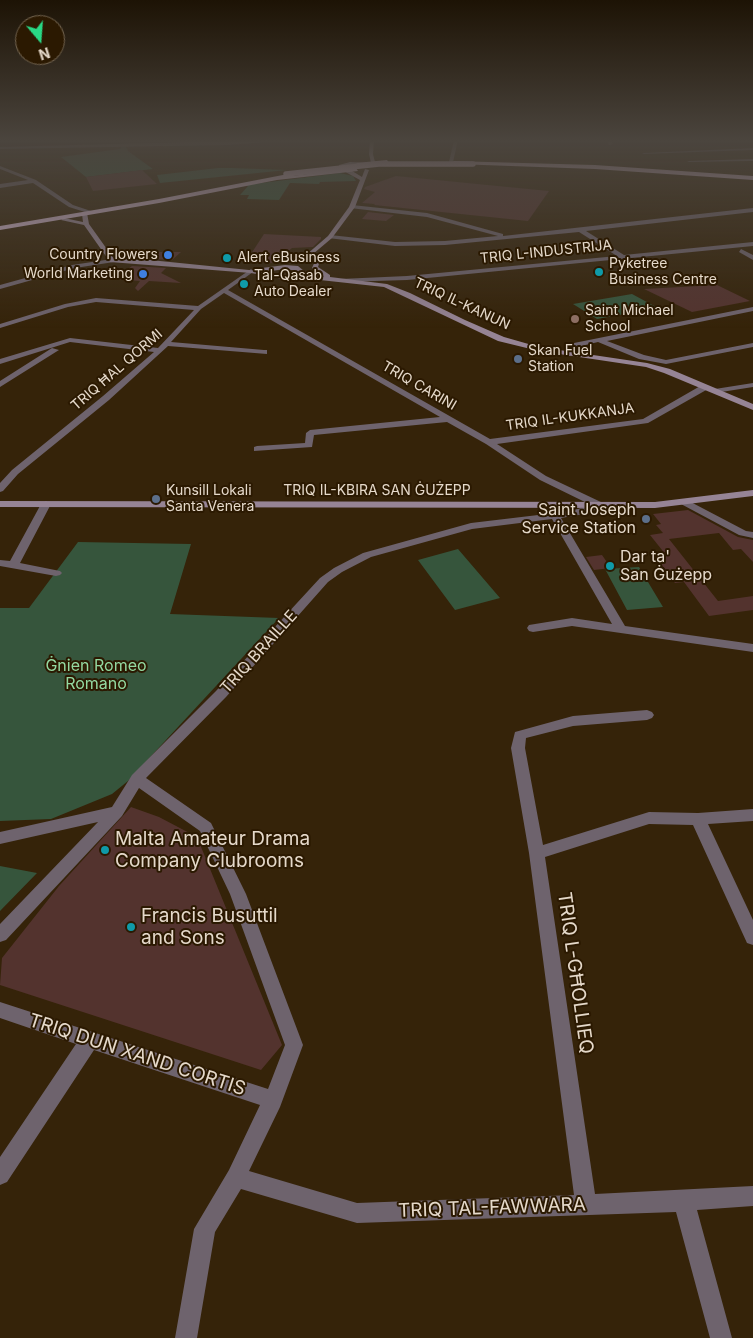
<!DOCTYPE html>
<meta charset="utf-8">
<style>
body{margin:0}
#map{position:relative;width:753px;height:1338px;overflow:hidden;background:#352309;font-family:Inter,sans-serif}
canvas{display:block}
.north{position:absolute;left:15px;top:15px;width:50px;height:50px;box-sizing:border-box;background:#2b1901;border:1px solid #756651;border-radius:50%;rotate:162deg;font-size:14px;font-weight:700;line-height:20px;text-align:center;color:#e5d9ca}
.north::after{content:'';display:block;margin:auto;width:18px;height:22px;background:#29d885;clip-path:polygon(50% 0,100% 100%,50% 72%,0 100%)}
</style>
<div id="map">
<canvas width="753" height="1338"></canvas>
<div class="north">N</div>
</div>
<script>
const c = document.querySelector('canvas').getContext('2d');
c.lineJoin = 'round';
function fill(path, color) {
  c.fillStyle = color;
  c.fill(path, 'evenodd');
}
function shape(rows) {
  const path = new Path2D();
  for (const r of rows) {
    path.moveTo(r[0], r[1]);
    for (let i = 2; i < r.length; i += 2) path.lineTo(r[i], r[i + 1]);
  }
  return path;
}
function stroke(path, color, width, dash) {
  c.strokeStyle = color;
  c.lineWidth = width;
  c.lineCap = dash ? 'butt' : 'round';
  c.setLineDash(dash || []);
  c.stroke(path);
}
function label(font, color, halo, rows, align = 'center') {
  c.font = font + ' Inter,sans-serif';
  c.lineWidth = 4;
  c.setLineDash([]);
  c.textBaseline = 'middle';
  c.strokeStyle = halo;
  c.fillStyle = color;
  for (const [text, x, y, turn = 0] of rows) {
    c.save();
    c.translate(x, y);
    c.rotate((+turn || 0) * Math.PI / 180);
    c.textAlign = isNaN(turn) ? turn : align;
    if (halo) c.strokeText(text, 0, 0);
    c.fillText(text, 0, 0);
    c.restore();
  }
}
const green = shape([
 [122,146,126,147,128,151,153,169,86,177,61,157,120,149],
 [218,168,232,168,287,170,160,183,157,175],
 [340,173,353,176,356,181,320,182,319,184,290,183,279,200,247,199,249,195,240,195,248,186,246,185],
 [632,294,658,308,597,319,573,304],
 [78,542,191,544,170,614,279,618,128,781,112,794,51,819,0,821,0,608,29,608],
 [458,549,500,598,455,610,418,560],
 [639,567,663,607,627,610,605,569],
 [0,866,37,873,0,911]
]);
const building = shape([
 [142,170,157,184,93,191,86,177],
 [396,176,549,191,528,221,374,205,375,204,362,203,375,192,364,189,365,187],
 [368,212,394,215,386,221,362,219],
 [264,234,321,237,321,239,313,247,292,248,274,263,247,260],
 [158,252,181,252,172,260,154,259],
 [132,266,166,268,161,273,181,283,149,281,138,291,135,288,140,281,115,279],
 [717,285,750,301,692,312,644,289],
 [688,510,738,537,753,540,753,562,741,549,733,550,719,533,669,539,718,601,753,596,753,610,709,616,684,582,675,583,655,556,666,555,650,535,663,533,656,525,661,524,653,514],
 [602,555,611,568,594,570,586,557],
 [131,807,159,817,197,837,282,1045,261,1070,0,985,2,958,59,886]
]);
const street = shape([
 [263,140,294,140,227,145,0,149,0,147,263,140],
 [454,140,458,140,453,162,451,163,449,162,454,140],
 [607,140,611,140,613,144,609,145,607,140],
 [753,148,753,150,642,154,644,153,753,148],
 [753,159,753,161,687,162,689,161,753,159],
 [0,166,36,180,73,205,91,211,88,213,69,207,33,183,0,188,0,184,28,180,0,169,0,166],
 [352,205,427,213,503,234,503,236,753,208,753,212,586,231,624,255,753,242,753,246,407,280,342,282,340,281,340,279,407,276,617,256,579,232,445,245,395,246,328,238,330,235,395,242,445,241,498,236,427,217,350,208,352,205],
 [741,249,753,255,753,260,739,252,741,249],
 [112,259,114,262,75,268,0,289,0,285,72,265,112,259],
 [251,269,254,271,253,272,228,290,490,439,643,419,702,385,708,385,708,389,648,423,497,444,546,476,603,503,603,507,584,514,561,518,625,626,753,644,753,652,572,626,533,632,529,631,527,628,529,625,572,618,612,624,552,519,472,529,371,557,342,572,328,582,226,697,146,778,211,823,246,894,303,1045,280,1107,249,1171,357,1203,574,1195,529,853,511,748,515,732,573,716,647,710,652,712,654,715,652,718,647,720,573,726,526,738,525,748,543,845,649,812,698,813,753,809,753,821,708,824,753,920,753,945,747,943,693,825,649,824,545,857,595,1194,753,1186,753,1206,697,1210,732,1338,710,1338,676,1212,357,1223,241,1189,215,1232,197,1338,175,1338,194,1229,229,1170,260,1105,94,1050,7,1182,0,1185,0,1157,76,1044,0,1018,0,1002,268,1089,285,1045,230,894,200,831,139,788,122,816,6,940,0,942,0,924,98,822,0,844,0,832,112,807,132,775,216,691,320,578,334,568,363,553,471,523,555,513,578,509,591,505,540,480,486,444,447,422,314,435,312,447,254,451,254,447,257,446,305,443,306,433,310,430,440,417,224,293,201,309,171,342,264,350,267,350,267,354,168,346,109,400,18,474,3,491,0,492,0,483,12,470,103,396,154,352,70,342,0,364,0,359,70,338,158,348,194,310,96,302,68,307,0,328,0,324,65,304,96,298,198,306,251,269],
 [753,307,753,311,607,341,644,355,666,360,753,343,753,347,666,364,639,359,598,342,577,347,570,356,563,354,574,343,753,307],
 [52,348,59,350,0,387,0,381,52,348],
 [753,383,753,387,715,393,711,391,715,389,753,383],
 [685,499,746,531,753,532,753,538,739,535,681,504,680,502,685,499],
 [46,501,51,504,20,563,60,571,62,573,60,575,56,576,0,566,0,560,10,561,41,504,46,501]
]);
const secondary = shape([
 [370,140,374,140,373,154,376,166,374,167,366,164,344,166,362,177,365,169,369,170,355,207,332,238,313,254,321,257,318,267,330,275,330,277,387,284,410,293,465,320,504,337,539,347,647,363,670,369,753,404,753,410,664,373,646,367,539,351,498,341,384,287,320,280,302,274,296,277,283,279,251,273,110,262,84,225,61,220,64,218,83,222,82,214,87,213,89,224,114,259,150,260,259,271,262,268,285,265,298,266,304,271,324,277,312,268,316,259,306,255,328,236,349,207,360,180,340,169,339,165,350,162,371,163,369,154,370,140],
 [285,269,298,271,292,274,283,275,264,272,285,269],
 [753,490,753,496,655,508,0,507,0,501,655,502,753,490]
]);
const highway = shape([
 [387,160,389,163,359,165,356,163,387,160],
 [453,161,595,165,753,176,753,180,595,169,455,164,453,161],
 [356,168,358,171,277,180,159,203,0,230,0,226,159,199,288,174,291,176,356,168]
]);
const highwayBridge = shape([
 [286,174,379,164,473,164]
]);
const markers = [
 [168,255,5,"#3f7fe0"],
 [227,258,5,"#0f9aa8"],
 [599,272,5,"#0f9aa8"],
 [143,274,5,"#3f7fe0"],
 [244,284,5,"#0f9aa8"],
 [575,319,5,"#8d6e63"],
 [518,359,5,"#5c6f8a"],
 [156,499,5,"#5c6f8a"],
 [646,519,5,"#5c6f8a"],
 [610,566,5,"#0f9aa8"],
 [105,850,5,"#0f9aa8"],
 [131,927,5,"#0f9aa8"]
];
const farStreetnames = [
 ["TRIQ L-INDUSTRIJA",546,252,-6],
 ["TRIQ IL-KANUN",462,304,25],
 ["TRIQ ĦAL QORMI",117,370,-41],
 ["TRIQ CARINI",419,386,30],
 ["TRIQ IL-KUKKANJA",570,417,-8],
 ["TRIQ IL-KBIRA SAN ĠUŻEPP",377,491]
];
const farPoinames = [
 ["Country Flowers",158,255,"right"],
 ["Alert eBusiness",237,258],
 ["Pyketree",609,264],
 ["Business Centre",609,280],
 ["World Marketing",133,274,"right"],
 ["Tal-Qasab",254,276],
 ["Auto Dealer",254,292],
 ["Saint Michael",585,311],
 ["School",585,327],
 ["Skan Fuel",528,351],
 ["Station",528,367],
 ["Kunsill Lokali",166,491],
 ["Santa Venera",166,507]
];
const poiNames = [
 ["Saint Joseph",636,510],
 ["Service Station",636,528],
 ["Dar ta'",620,557,"left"],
 ["San Ġużepp",620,575,"left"]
];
const streetNames = [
 ["TRIQ BRAILLE",259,652,-48]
];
const parkNames = [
 ["Ġnien Romeo",96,666],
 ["Romano",96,684]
];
const nearPoinames = [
 ["Malta Amateur Drama",115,839],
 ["Company Clubrooms",115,861],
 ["Francis Busuttil",141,916],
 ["and Sons",141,938]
];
const nearStreetnames = [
 ["TRIQ L-GĦOLLIEQ",575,973,82],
 ["TRIQ DUN XAND CORTIS",137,1055,18],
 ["TRIQ TAL-FAWWARA",492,1208,-2]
];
fill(green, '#36553c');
fill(building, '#53332e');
fill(street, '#6e636d');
fill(secondary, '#968495');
fill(highway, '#d1b5cf');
stroke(highwayBridge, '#d1b5cf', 5.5);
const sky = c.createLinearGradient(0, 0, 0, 328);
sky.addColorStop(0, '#1d1305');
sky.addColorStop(0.43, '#4b453e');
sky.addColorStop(1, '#4b453e00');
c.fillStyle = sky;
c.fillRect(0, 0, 753, 328);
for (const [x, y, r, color] of markers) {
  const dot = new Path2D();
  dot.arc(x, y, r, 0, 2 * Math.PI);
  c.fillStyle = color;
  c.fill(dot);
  stroke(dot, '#2b1901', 2);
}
label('14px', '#e5d9ca', '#2b1901', farStreetnames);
label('14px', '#e5d9ca', '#2b1901', farPoinames, 'left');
label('16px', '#e5d9ca', '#2b1901', poiNames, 'right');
label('16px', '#e5d9ca', '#2b1901', streetNames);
label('16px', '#93d9a1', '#2b1901', parkNames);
label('19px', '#e5d9ca', '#2b1901', nearPoinames, 'left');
label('19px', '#e5d9ca', '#2b1901', nearStreetnames);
</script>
